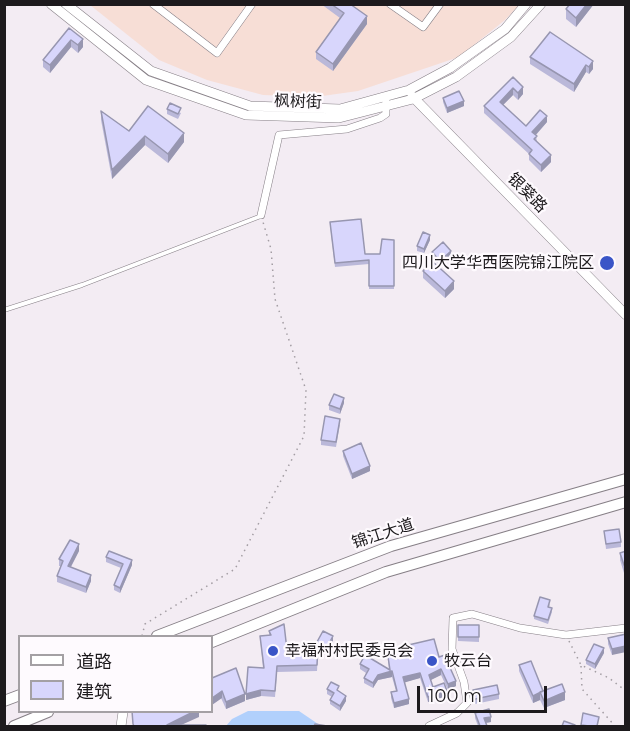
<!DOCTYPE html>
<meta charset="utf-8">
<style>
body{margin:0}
#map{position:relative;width:630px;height:731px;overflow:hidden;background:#f3ecf3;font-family:Montserrat,"Noto Sans SC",sans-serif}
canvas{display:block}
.frame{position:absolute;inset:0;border:6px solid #1d1a1d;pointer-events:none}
.legend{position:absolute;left:18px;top:635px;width:195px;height:78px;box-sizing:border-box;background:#fefafe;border:2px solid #a4a0a4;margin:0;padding:8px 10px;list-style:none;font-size:18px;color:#1d1a1d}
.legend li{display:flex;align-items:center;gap:12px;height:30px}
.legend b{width:30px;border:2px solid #a4a0a4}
.scale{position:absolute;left:417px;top:686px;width:130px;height:27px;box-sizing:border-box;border:3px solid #1d1a1d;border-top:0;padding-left:8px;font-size:18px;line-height:21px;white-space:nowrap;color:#1d1a1d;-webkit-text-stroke:4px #fefafe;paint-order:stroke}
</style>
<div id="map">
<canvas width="630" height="731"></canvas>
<div class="frame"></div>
<ul class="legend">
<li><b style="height:8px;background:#fff"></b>道路</li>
<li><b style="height:16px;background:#d8d6fc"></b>建筑</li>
</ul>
<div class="scale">100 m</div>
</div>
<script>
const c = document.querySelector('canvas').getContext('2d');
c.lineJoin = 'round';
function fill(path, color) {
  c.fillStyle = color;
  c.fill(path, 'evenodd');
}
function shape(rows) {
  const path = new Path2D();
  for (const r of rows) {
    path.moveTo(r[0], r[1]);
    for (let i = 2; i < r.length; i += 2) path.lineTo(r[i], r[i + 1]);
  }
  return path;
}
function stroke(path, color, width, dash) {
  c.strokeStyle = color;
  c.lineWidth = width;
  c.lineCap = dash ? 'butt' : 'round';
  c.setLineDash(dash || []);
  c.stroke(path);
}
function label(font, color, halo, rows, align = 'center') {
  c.font = font + ' Montserrat,"Noto Sans SC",sans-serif';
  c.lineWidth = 4.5;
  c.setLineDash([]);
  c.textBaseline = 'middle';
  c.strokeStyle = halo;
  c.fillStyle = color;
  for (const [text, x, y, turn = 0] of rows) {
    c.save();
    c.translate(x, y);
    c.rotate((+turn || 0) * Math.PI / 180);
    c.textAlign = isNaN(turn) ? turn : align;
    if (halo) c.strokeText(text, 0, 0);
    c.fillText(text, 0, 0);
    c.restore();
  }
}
const industrial = shape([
 [90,5,519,5,505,20,459,57,358,91,315,97,263,95,207,80,159,60]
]);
const water = shape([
 [248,711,299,711,321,726,226,726,232,719]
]);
const path = shape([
 [142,636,145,624,235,569,304,436,306,390,275,299,271,249,263,222],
 [569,641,581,665,609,678,626,691],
 [581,666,582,689,615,726]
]);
const service = shape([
 [4,310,82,285,261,216]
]);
const minor = shape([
 [153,4,217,53,252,4],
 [390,4,423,27,440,4],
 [261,215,279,135,347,129,380,118,386,114,386,102],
 [429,726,457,713,467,703,464,682,452,649,453,618,472,614,520,628,566,635,626,628]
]);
const tertiary = shape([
 [51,4,146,80,246,115,339,118,413,99,456,77,511,37,541,4],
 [66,4,151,71,250,106,340,109,409,90,450,68,505,29,526,4],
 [412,96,626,315],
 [121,726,123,712]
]);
const secondary = shape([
 [157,636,391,546,626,479],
 [212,642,386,572,626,502],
 [4,701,20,695],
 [14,726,48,712]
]);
const wall = shape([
 [321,4,350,4,367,24,333,71,316,59,316,52,340,18],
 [594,4,576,27,566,19,566,9],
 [69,28,83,47,78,53,71,47,50,73,43,67,43,60],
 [550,32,593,69,589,74,586,72,574,92,530,64,530,57],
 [513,77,523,94,518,100,513,95,503,105,526,126,547,122,536,135,537,142,551,162,541,172,529,160,529,154,484,113,484,106],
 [443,98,464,106,447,113,443,102],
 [167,109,181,113,178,119,167,114],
 [101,111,129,131,184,142,168,163,145,145,112,179,101,120],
 [330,225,365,254,380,254,394,240,394,289,369,289,369,264,335,267],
 [430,240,424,253,417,251,417,246],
 [432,252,451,256,440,266,432,257],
 [423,271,454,289,445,298,423,278],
 [344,403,340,414,329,410,329,405],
 [340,424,336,447,321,445,321,440],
 [343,451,370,471,352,479,343,456],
 [604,531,621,542,621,547,606,549],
 [79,551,71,567,91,581,86,593,57,582,57,576,61,566,59,566,59,559],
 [626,551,626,572,624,573,620,560,620,553],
 [106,557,132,565,120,593,114,590,114,585,121,568,106,562],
 [550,604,549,607,552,612,548,624,534,619,534,616],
 [458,625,479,625,479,642,458,641],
 [269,631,287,650,312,651,323,631,333,642,326,655,318,651,317,671,277,672,275,697,261,696,246,700,263,668,260,636,269,635],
 [626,634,612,655,608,644,608,638],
 [387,650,439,657,450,666,456,686,448,690,441,675,430,680,433,687,447,696,428,702,420,678,404,682,409,704,394,708,391,698,391,692,396,691,392,677,378,680,373,688,364,683,364,678,366,673,360,669,360,664,389,670],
 [604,653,595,669,586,664,586,660],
 [519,665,543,691,565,700,544,708,540,700,533,703,519,671],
 [212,678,245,701,226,709],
 [327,689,339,691,346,701,340,711,330,704,330,700,332,697,327,694],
 [473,690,499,694,499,699,475,704],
 [475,713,491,722,486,723,487,726,478,726,475,718]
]);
const shadedWall = shape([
 [587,4,594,4,576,27,576,18],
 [367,16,367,24,333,71,333,64],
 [83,39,83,47,78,53,78,45],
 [71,40,71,47,50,73,50,65],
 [593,61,593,69,589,74,589,67],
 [586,65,586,72,574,92,574,84],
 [523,87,523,94,518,100,518,93],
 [513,88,513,95,500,108,500,102],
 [464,101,464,106,447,113,447,108],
 [547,116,547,122,532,139,532,132],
 [184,133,184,142,168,163,168,154],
 [145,136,145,145,112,179,112,170],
 [551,155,551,162,541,172,541,165],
 [430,235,430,240,424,253,424,249],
 [451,251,451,256,440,266,440,261],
 [454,281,454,289,445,298,445,291],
 [344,398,344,403,340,414,340,409],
 [370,466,370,471,352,479,352,474],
 [79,544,79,551,68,572,68,566],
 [132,560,132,565,120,593,120,588],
 [91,575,91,581,86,593,86,587],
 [333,636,333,642,326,655,326,649],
 [626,646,626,652,612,655,612,649],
 [604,648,604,653,595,669,595,664],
 [441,669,441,675,429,681,429,675],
 [392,671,392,677,378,680,373,688,373,683,378,675],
 [420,673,420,678,403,683,403,677],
 [456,681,456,686,448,690,448,684],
 [261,690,261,696,246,700,246,694],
 [222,691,222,698,212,705,212,698],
 [447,691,447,696,428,702,428,697],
 [565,692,565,700,544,708,544,701],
 [540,693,540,700,533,703,533,696],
 [245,694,245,701,226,709,226,702],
 [346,696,346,701,340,711,340,706],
 [409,699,409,704,394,708,394,703],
 [195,711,199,711,199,717,179,726,167,725],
 [491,717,491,722,484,723,484,718]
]);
const building = shape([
 [331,4,350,4,367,16,333,64,316,52,344,13,331,4],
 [570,4,587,4,576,18,566,9,570,4],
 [69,28,83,39,78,45,71,40,50,65,43,60,69,28],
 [550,32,593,61,589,67,586,65,574,84,530,57,550,32],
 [513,77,523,87,518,93,513,88,500,102,526,126,540,110,547,116,532,132,537,136,534,139,551,155,541,165,529,154,532,150,484,106,513,77],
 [459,91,464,101,447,108,443,98,459,91],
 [170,103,181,108,178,114,167,109,170,103],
 [148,106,184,133,168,154,145,136,112,170,101,111,129,131,148,106],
 [361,219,365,254,380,254,382,239,394,240,394,286,369,286,369,260,335,263,330,222,361,219],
 [423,232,430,235,424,249,417,246,423,232],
 [443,242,451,251,440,261,432,252,443,242],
 [432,261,454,281,445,291,423,271,432,261],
 [334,394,344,398,340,409,329,405,334,394],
 [325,416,340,419,336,442,321,440,325,416],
 [361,443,370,466,352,474,343,451,361,443],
 [619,529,621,542,606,544,604,531,619,529],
 [70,540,79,544,68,566,91,575,86,587,57,576,63,561,59,559,70,540],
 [109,551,132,560,120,588,114,585,123,564,106,557,109,551],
 [626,551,626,565,624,565,620,553,626,551],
 [540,597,550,600,548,607,552,608,548,620,534,616,540,597],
 [284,624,287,650,312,651,323,631,333,636,326,649,318,645,317,665,277,666,275,691,261,690,246,694,248,667,264,668,260,636,271,635,269,631,284,624],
 [458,625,479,625,479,637,458,637,458,625],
 [626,634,626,646,612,649,608,638,626,634],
 [434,639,439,657,448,654,450,660,447,661,456,681,448,684,441,669,429,675,433,687,444,683,447,691,428,697,420,673,403,677,409,699,394,703,391,692,397,691,392,671,378,675,373,683,364,678,369,669,360,664,365,655,390,670,387,650,434,639],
 [594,644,604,648,595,664,586,660,594,644],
 [531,661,543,691,533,696,519,665,531,661],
 [236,668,245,694,226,702,222,691,212,698,212,678,236,668],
 [331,682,339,686,337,690,346,696,340,706,330,700,334,693,327,689,331,682],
 [562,684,565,692,544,701,540,692,562,684],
 [497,685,499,694,475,699,473,690,497,685],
 [489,709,491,717,484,718,487,726,480,726,475,713,489,709],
 [132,711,195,711,167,725,206,725,206,726,134,726,133,724,132,711],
 [583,713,599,717,597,726,589,726,581,725,583,713],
 [564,721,575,725,574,726,562,726,564,721],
 [315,724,327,726,314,726,315,724]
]);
const markers = [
 [607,263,8,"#3a55c7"],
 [273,651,6,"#3a55c7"],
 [432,661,6,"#3a55c7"]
];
const streetNames = [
 ["枫树街",298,102,2],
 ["银葵路",527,193,45],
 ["锦江大道",383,534,-18]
];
const poiNames = [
 ["四川大学华西医院锦江院区",594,263,"right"],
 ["幸福村村民委员会",285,651],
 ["牧云台",444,661]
];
fill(industrial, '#f7ded6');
fill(water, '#b1d0fc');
stroke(service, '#867f86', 5);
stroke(minor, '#867f86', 8);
stroke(tertiary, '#867f86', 10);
stroke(secondary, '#867f86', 12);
stroke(path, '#a39da3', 1.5, [1.5, 4.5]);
stroke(service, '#fff', 4);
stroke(minor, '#fff', 7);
stroke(tertiary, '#fff', 9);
stroke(secondary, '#fff', 10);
fill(wall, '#bab8d9');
fill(shadedWall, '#9796b0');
fill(building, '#d8d6fc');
stroke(building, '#9796b0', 1.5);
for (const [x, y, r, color] of markers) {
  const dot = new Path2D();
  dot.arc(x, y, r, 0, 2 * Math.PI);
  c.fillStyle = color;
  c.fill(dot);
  stroke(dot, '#fefafe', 2);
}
label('16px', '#1d1a1d', '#fefafe', streetNames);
label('16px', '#1d1a1d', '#fefafe', poiNames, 'left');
</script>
